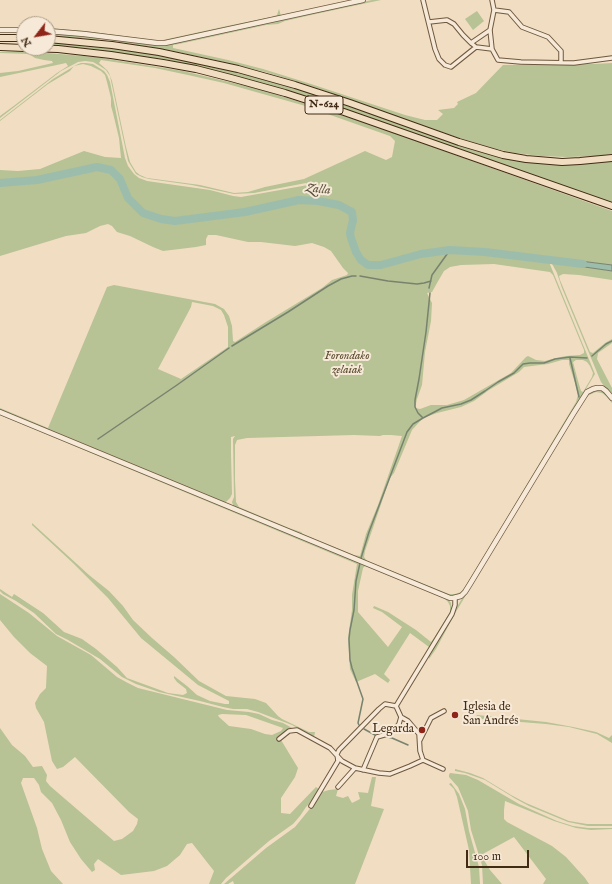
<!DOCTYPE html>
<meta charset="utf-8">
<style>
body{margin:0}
#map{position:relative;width:612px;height:884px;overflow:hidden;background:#f1ddc1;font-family:"IM FELL English",serif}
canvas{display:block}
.north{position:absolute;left:16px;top:16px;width:40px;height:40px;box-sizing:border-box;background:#f6e9d7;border:1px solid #ae9d89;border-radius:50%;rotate:239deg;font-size:11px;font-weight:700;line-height:16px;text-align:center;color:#422b14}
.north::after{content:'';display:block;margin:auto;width:14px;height:18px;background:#8f2418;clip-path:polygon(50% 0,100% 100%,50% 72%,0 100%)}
.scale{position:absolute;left:466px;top:850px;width:63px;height:18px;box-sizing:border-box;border:2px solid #422b14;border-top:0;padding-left:5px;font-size:12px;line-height:14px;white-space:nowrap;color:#422b14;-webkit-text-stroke:3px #f6e9d7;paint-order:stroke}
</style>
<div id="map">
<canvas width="612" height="884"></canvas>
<div class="north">N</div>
<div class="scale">100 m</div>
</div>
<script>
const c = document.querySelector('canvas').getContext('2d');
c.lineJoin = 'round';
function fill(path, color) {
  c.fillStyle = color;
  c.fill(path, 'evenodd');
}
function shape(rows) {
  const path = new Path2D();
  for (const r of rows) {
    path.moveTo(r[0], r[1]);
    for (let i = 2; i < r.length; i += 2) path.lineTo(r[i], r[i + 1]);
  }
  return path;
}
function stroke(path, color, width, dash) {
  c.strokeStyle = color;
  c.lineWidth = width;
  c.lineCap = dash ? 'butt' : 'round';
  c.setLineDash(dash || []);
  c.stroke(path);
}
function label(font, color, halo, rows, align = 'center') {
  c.font = font + ' "IM FELL English",serif';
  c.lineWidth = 4;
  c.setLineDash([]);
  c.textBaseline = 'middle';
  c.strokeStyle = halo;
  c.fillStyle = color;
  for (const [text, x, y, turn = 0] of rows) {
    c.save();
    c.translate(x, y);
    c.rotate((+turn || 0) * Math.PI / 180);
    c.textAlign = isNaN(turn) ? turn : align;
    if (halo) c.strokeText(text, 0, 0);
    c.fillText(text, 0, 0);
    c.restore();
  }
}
const green = shape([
 [372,0,381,0,311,15,285,21,278,24,266,25,179,44,173,45,173,48,228,60,263,69,311,84,405,115,425,120,437,120,443,114,438,110,454,108,458,104,457,102,476,93,503,65,594,64,612,63,612,154,597,156,567,157,541,156,515,153,496,149,456,137,314,87,265,72,220,61,168,50,107,40,48,36,48,33,108,38,153,45,167,45],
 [279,9,281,16,169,41,158,42,101,34,48,29,48,28,85,31,153,40,163,40,227,26,271,17,277,15],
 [477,11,484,21,473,30,465,19],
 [48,42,134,51,162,55,226,69,297,89,342,104,477,151,507,159,525,162,574,164,612,160,612,203,341,108,261,83,192,65,162,59,98,50,48,46],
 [0,52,35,52,96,57,183,71,259,89,366,123,612,211,612,265,572,260,571,265,612,271,612,280,579,275,563,274,559,276,560,280,590,352,593,353,605,343,612,339,612,343,598,353,597,359,612,388,612,395,601,382,562,288,557,273,551,262,549,262,595,374,464,590,461,593,453,596,448,595,235,508,233,505,232,502,234,497,233,439,235,436,231,437,231,454,232,494,230,498,227,501,224,503,0,410,0,408,48,428,107,287,114,285,215,304,224,309,229,316,232,326,233,341,235,342,266,322,322,288,332,280,347,275,348,273,343,268,331,251,324,247,312,243,295,246,261,242,248,242,216,235,208,235,206,239,206,245,196,247,163,251,153,247,130,236,117,232,112,226,108,224,100,226,86,233,66,236,0,256,0,170,18,171,40,169,84,151,105,157,121,158,119,138,113,113,111,106,111,98,107,82,105,75,101,71,91,66,83,64,74,66,70,71,48,84,0,121,0,120,53,79,76,65,81,63,86,63,93,64,104,71,107,75,110,82,125,158,128,166,134,174,139,178,147,181,210,190,233,196,241,197,308,185,306,183,254,193,234,194,192,185,149,179,142,177,136,174,128,161,110,76,106,70,100,66,93,62,85,61,78,62,61,71,0,118,0,116,15,105,57,73,68,66,66,63,52,66,0,77,0,73,18,71,53,63,52,61,44,60,35,58,29,54,0,53],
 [101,60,155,68,188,75,224,83,302,105,390,136,395,141,392,157,386,160,365,151,304,179,265,187,248,192,234,193,200,185,147,178,140,175,136,172,130,162,126,147,112,81,109,73,107,70,99,63],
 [494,264,550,272,553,275,584,350,584,353,580,355,566,356,556,358,545,361,536,360,528,356,526,357,511,373,464,400,447,405,431,405,420,409,415,408,417,399,422,385,425,352,431,321,432,303,427,293,432,292,437,283,444,271,450,267,461,265],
 [192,302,213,306,221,310,224,315,228,327,228,347,181,379,158,369,191,307],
 [562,360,569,360,569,364,575,383,578,395,576,402,489,548,465,587,461,592,455,594,449,594,367,561,364,557,365,551,390,478,394,473,412,430,423,418,437,413,461,407,474,401,489,390,519,372,524,367,548,364],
 [576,360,583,360,587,362,590,366,593,373,592,377,583,392,581,391,578,381,573,362],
 [354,435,380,436,383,435,391,435,402,436,378,505,366,534,360,556,354,555,303,534,301,532,289,528,239,507,236,502,235,480,235,445,237,440,247,438],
 [595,390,599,390,604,392,609,396,612,400,612,403,606,396,602,393,596,392,589,395,584,400,457,610,436,649,429,659,429,655,432,649,455,610,588,394],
 [0,414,445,598,449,600,451,603,452,611,431,646,429,647,410,633,384,674,390,680,388,683,375,674,356,682,350,669,348,638,352,610,352,595,357,564,0,415],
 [365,566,444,598,448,602,450,606,450,612,434,638,431,642,416,630,388,612,374,606,373,608,382,612,402,627,388,647,358,612,358,591,363,568],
 [32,523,89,575,109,591,123,606,133,620,152,638,174,657,199,681,226,696,255,699,266,703,278,716,282,719,309,732,315,732,314,737,292,725,258,712,247,709,233,709,223,707,200,701,159,692,136,684,122,677,100,659,68,640,56,634,34,613,16,601,3,594,0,591,0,589,12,597,14,594,43,613,64,632,82,639,96,649,117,667,127,678,168,693,183,695,187,693,186,689,177,682,174,678,174,676,187,686,197,695,210,701,225,704,229,704,229,701,198,685,141,638,108,598,74,564,32,525],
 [0,594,29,613,57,636,91,655,117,677,126,682,138,688,227,710,249,712,259,714,272,720,283,723,294,729,281,740,298,768,295,777,281,798,281,813,290,814,316,787,320,790,315,798,306,807,300,816,293,824,269,841,255,853,226,878,221,884,209,884,214,871,192,843,187,844,180,855,167,866,154,871,121,875,98,859,94,864,95,870,92,872,81,859,70,842,61,820,52,803,41,792,39,785,34,778,23,778,21,783,37,828,42,849,51,871,63,884,0,884,0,728,12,745,25,756,33,767,42,766,47,775,46,781,50,786,114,841,122,839,133,831,137,824,138,819,129,812,75,757,63,767,57,769,52,761,44,722,36,708,35,703,40,694,46,688,47,666,30,653,14,637,0,620],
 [222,714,246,715,283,728,281,731,272,735,265,734,251,729,229,726,219,717,218,715],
 [477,715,546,722,573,727,596,732,609,738,612,735,612,743,597,734,569,727,546,724,483,719,474,721],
 [455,769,470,773,483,778,511,795,526,803,569,821,587,824,612,824,612,826,588,826,568,822,529,806,516,799,485,780,465,773,455,771],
 [450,773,466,775,478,780,519,804,557,821,573,826,588,828,612,828,612,829,591,830,576,828,554,821,505,801,504,810,504,819,507,822,552,846,566,857,585,878,589,884,543,884,546,879,514,837,481,855,490,870,502,884,483,884,482,865,471,830,468,811,458,787,449,777,449,775],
 [372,777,376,777,371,806,384,809,355,884,234,884,233,881,228,884,224,884,266,848,295,827,313,805,322,792,329,790,338,789,336,796,343,798,348,796,352,803,360,799,358,792,368,793],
 [451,783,459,794,465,809,469,831,479,867,480,884,471,884,469,850,457,797,454,789,449,784]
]);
const water = shape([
 [572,260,612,265,612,271,571,265,572,260]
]);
const stream = shape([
 [360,276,388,281,417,284,424,283,431,281],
 [429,288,432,275,450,250],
 [232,346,288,312,328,286,341,279,352,276,356,276],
 [592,356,606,344,612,341],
 [570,358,579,397],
 [423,418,442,408,461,404,471,400,485,391,498,382,514,373,523,364,530,363,544,363,555,359,570,357,587,358],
 [98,439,177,385,229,348],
 [361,558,369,532,407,432,413,424,423,418,418,413,415,407,415,400,419,379,426,332,430,293],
 [359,725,358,723,363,699,352,668,350,660,349,639,350,630,354,610,356,581,360,563],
 [364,729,375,735],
 [387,737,392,738,408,745]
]);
const river = shape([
 [0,183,37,180,97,167,111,170,120,179,128,198,143,213,161,219,175,221,245,212,299,200,318,201,339,205,352,212,353,220,350,233,351,238,356,252,361,260,368,265,381,265,421,254,450,250,485,252,583,264]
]);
const minor = shape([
 [423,0,435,49,439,59,445,65,451,67,476,47,492,49],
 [492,0,494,10,490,30,492,49,498,60,521,62,574,63,612,58],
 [494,10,509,12,522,27,548,37,561,51,561,62],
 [429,22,447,20,454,24,463,35,471,43,476,47],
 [471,43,490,30],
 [396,706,401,717,408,721,419,734,420,751,423,760],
 [279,739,289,731,297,730,330,748,342,761,355,768,379,773,390,774,410,766,423,760,443,769],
 [420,740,431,718,444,711],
 [363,770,377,737,391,733,399,724,401,717],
 [338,787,355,768],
 [311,806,338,761,337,754,339,750,379,709,385,704,396,706,452,614,455,605,455,598]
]);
const tertiary = shape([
 [0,30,24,30],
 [48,31,84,34,157,43,165,43,363,0],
 [0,412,450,598,453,598,461,596,465,592,470,584,573,414,587,392,593,389,597,388,602,388,606,391,612,398]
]);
const trunk = shape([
 [0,38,24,38],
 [48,39,112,45,159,52,238,69,295,85,350,103,459,142,503,155,526,159,562,162,580,161,612,158],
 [0,47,24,48],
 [25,48,58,49,111,55,163,63,196,69,231,78,285,93,344,112,612,206]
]);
const markers = [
 [455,715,4,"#8f2418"],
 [422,730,4,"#8f2418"]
];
const shields = [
 [324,105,38]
];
const shieldNames = [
 ["N-624",324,105]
];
const parkNames = [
 ["Forondako",347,357],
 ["zelaiak",347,371]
];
const poiNames = [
 ["Iglesia de",463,708],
 ["San Andrés",463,722],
 ["Legarda",414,730,"right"]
];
const waterNames = [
 ["Zalla",318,190,6]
];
fill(green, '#b7c295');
fill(water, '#9cbdac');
stroke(water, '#78836f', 1);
stroke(stream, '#78836f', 1.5);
stroke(river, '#9cbdac', 8);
stroke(minor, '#6e583f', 5.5);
stroke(tertiary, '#6e583f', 6);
stroke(trunk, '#422b14', 8);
stroke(minor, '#f6e9d7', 3.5);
stroke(tertiary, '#f6e9d7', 4.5);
stroke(trunk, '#f1ddc1', 6);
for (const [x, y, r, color] of markers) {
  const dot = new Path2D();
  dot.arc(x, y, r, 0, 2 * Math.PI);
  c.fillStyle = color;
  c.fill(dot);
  stroke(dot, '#f6e9d7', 1.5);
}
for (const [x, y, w] of shields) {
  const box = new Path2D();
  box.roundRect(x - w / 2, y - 9, w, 18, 3);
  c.fillStyle = '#f6e9d7';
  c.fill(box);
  stroke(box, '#422b14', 1);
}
label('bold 11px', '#422b14', null, shieldNames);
label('italic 12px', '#59492e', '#f6e9d7', parkNames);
label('12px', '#422b14', '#f6e9d7', poiNames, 'left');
label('italic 13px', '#58503a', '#f6e9d7', waterNames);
</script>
